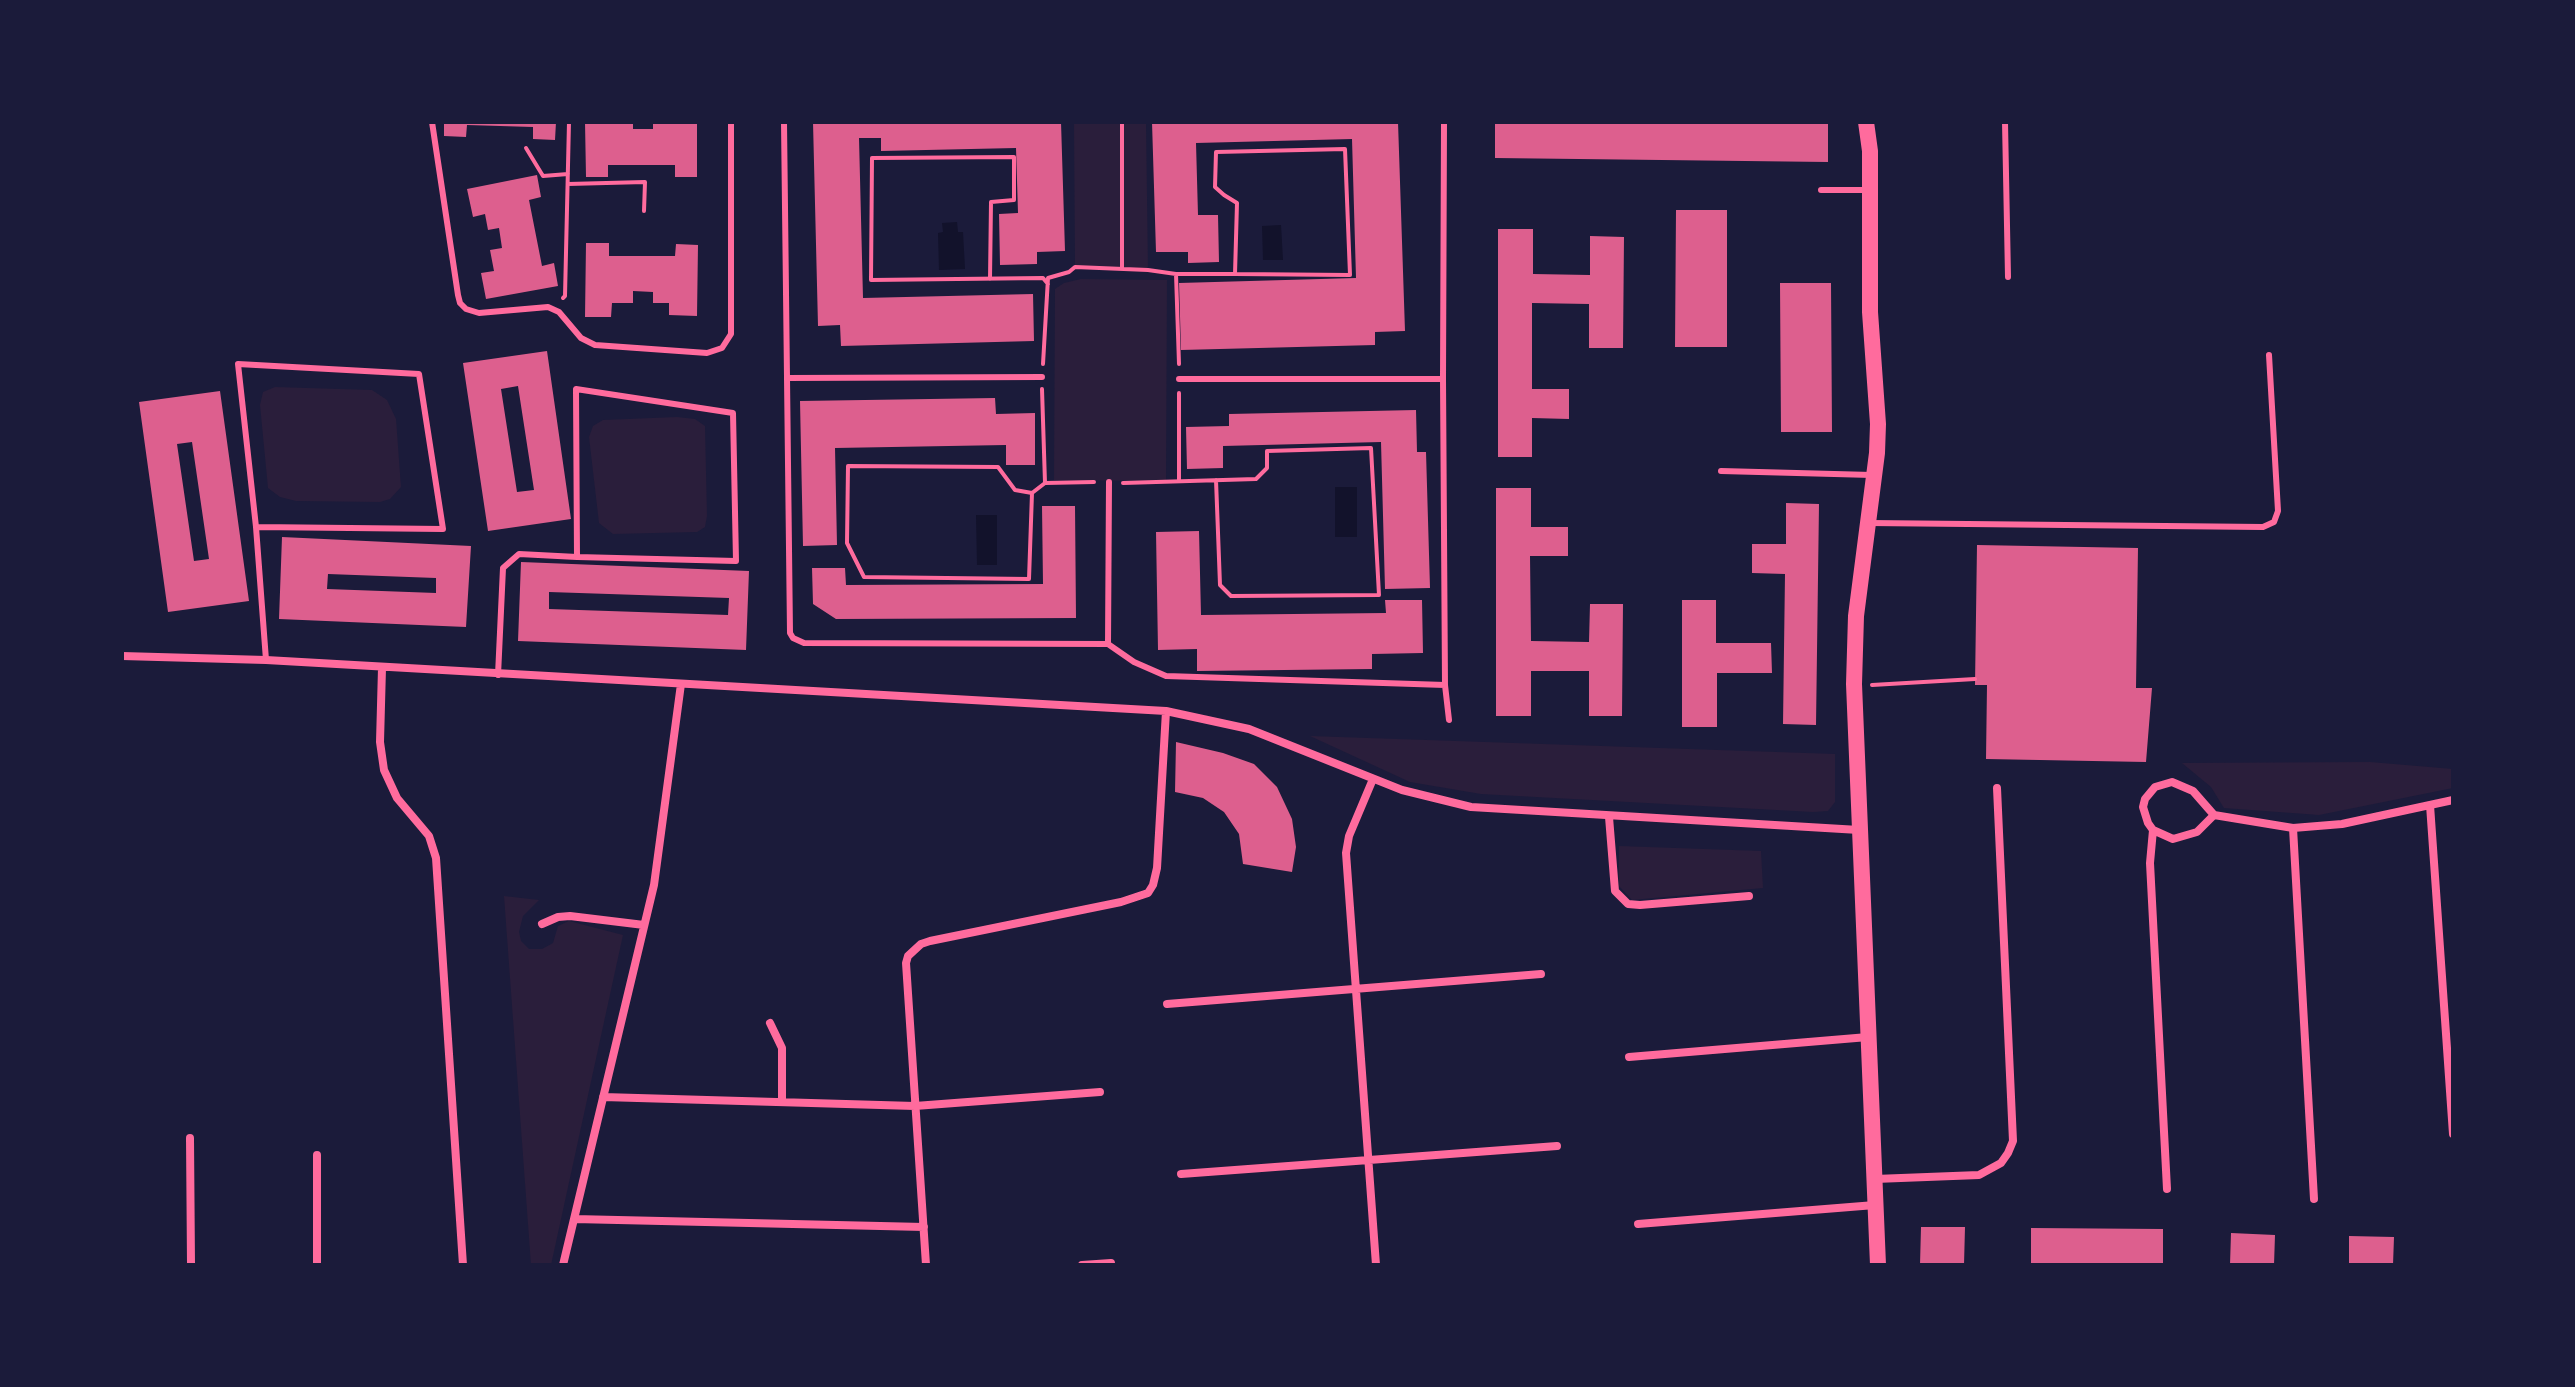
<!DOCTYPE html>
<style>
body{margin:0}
#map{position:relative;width:2575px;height:1387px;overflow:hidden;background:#1b1b3a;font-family:"Sofia Sans Condensed",sans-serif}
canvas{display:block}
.frame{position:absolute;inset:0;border:124px solid #1b1b3a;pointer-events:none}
</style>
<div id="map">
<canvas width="2575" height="1387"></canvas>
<div class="frame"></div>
</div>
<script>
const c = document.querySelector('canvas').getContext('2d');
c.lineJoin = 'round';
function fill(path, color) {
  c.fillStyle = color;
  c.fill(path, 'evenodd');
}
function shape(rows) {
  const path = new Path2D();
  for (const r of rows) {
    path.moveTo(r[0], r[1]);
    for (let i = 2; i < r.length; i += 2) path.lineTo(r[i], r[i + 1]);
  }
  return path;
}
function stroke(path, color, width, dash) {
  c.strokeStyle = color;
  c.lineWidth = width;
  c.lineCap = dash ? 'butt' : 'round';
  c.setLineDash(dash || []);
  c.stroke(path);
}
const green = shape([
 [1074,122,1146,122,1148,270,1075,267],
 [1081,279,1167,280,1166,481,1054,480,1055,289,1064,283],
 [275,387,372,390,387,400,396,419,401,487,390,499,380,502,296,501,280,497,268,488,260,405,263,392],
 [677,417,695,419,705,426,707,516,705,527,697,532,613,534,599,523,589,437,593,426,603,420],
 [1310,736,1835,754,1835,802,1828,811,1813,812,1481,794,1410,782],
 [2370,762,2453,769,2453,788,2319,815,2224,808,2211,787,2182,763],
 [1619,846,1761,851,1763,888,1632,900,1619,886],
 [504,896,539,900,523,916,519,932,521,941,529,949,542,949,553,943,558,926,569,921,623,935,551,1265,531,1265]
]);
const water = shape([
 [957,222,958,232,963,232,965,269,939,270,938,233,943,232,942,223],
 [1281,225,1283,260,1263,260,1262,226],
 [1335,487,1357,487,1357,537,1335,537],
 [976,515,997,515,997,565,977,565]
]);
const building = shape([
 [444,122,556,122,555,140,533,139,533,127,467,125,466,137,444,136],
 [585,122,633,122,633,129,653,129,653,122,697,122,697,177,675,177,675,165,608,165,608,177,586,177],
 [813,122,1061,122,1065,251,1037,252,1037,264,1000,265,999,214,1018,213,1016,148,881,151,881,138,859,138,863,298,1033,294,1034,341,841,346,840,325,818,326],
 [1152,122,1398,122,1405,331,1375,332,1375,345,1181,350,1179,283,1356,278,1352,139,1196,143,1198,215,1218,215,1219,262,1188,263,1188,252,1156,252],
 [1495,122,1828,122,1828,162,1495,158],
 [537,175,541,197,529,200,542,266,554,263,558,286,486,299,481,273,494,271,490,250,502,248,499,228,488,230,485,214,473,217,467,189],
 [1676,210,1727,210,1727,347,1675,347],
 [1498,229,1533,229,1533,274,1590,275,1590,236,1624,237,1623,348,1589,348,1589,304,1532,303,1532,389,1569,389,1569,419,1532,418,1532,457,1498,457],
 [586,243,609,243,609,256,675,256,676,244,698,245,697,316,669,315,669,303,653,303,653,292,633,291,633,303,612,303,611,317,585,317],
 [1780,283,1831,283,1832,432,1781,432],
 [547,351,571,519,488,531,463,363],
 [518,386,534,490,517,492,501,389],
 [220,391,249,601,168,612,139,402],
 [192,442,209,559,194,561,177,444],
 [995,398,996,414,1035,413,1035,465,1006,465,1006,445,835,448,837,545,803,546,800,401],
 [1416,410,1417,452,1426,452,1430,588,1385,589,1381,442,1223,446,1223,468,1187,469,1186,427,1229,426,1229,414],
 [1496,488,1531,488,1531,527,1568,527,1568,556,1530,556,1531,641,1589,642,1590,604,1623,604,1622,716,1589,716,1589,671,1531,671,1531,716,1496,716],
 [1786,503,1819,504,1816,725,1783,724,1785,574,1752,573,1752,544,1786,544],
 [1042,506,1075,506,1076,618,836,619,813,604,812,568,845,568,846,585,1043,584],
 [1199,531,1201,615,1386,613,1385,600,1422,600,1423,653,1372,654,1372,669,1197,671,1197,649,1158,650,1156,532],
 [282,537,471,546,466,627,279,619],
 [328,574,436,578,436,593,327,589],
 [1977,545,2138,548,2136,688,2152,688,2146,762,1986,759,1987,685,1975,685],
 [521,562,749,571,746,650,518,641],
 [549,592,729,598,728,615,549,609],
 [1682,600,1716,600,1716,643,1771,643,1772,673,1717,673,1717,727,1682,727],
 [1176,742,1223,753,1254,764,1277,787,1292,819,1296,847,1292,872,1243,864,1239,834,1224,812,1203,798,1175,792],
 [1921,1227,1965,1227,1964,1265,1920,1265],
 [2031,1228,2163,1229,2163,1265,2031,1265],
 [2231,1233,2275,1235,2274,1265,2230,1265],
 [2349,1236,2394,1237,2393,1265,2349,1265]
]);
const path = shape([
 [526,148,543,176,568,174],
 [568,184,645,182,644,211],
 [1122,269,1122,122],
 [1176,274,1235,274,1237,203,1224,195,1215,187,1216,152,1345,149,1350,275,1235,274],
 [990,279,991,202,1014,200,1014,157,872,158,871,280,1043,278,1048,284],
 [563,298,565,296,569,122],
 [1043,364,1048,278,1069,272,1075,267,1148,270,1176,274,1179,364],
 [1042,389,1045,483],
 [1179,393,1179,480],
 [1045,483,1094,482],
 [1123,483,1256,479,1267,468,1267,451,1371,448,1379,595,1231,596,1220,585,1216,480],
 [1032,493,1029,579,864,577,847,543,848,466,998,467,1015,490,1032,493,1045,483],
 [1872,685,1975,679]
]);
const service = shape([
 [432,122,458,295,460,303,466,309,479,313,548,307,559,312,581,338,595,345,707,353,722,348,731,334,731,122],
 [784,122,790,633,793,638,804,643,1108,644],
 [1444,122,1443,379,1445,685,1449,720],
 [2005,122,2008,277],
 [1821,190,1868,190],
 [787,378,1042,377],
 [1179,379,1443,379],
 [1721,471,1872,475],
 [1109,482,1108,644,1134,662,1166,676,1445,685],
 [1869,523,2263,527,2274,522,2278,511,2269,355],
 [256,527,443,529,419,374,238,364,256,527,266,660],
 [498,675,503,568,519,554,577,557,736,561,733,413,576,389,577,557]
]);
const minor = shape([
 [122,656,266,660,1166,711,1249,729,1402,790,1471,807,1859,830],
 [382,668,380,742,384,770,397,798,429,836,436,858,463,1265],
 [1373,779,1349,836,1346,853,1376,1265],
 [2430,805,2453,1134],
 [2214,815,2197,832,2173,839,2153,830,2148,823,2143,807,2145,799,2155,787,2172,782,2193,791,2214,815,2293,828,2342,824,2453,800],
 [1609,817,1615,891,1628,904,1640,905,1749,896],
 [2293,828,2314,1199],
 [2153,830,2150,863,2167,1189],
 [542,924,558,917,570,916,644,925],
 [1167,1004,1541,974],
 [770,1023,782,1048,782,1102],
 [1629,1057,1868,1037],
 [603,1097,915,1106,1100,1092],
 [190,1138,191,1265],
 [317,1155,317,1265],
 [1181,1174,1557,1146],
 [1875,1179,1979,1175,2001,1163,2008,1153,2013,1141,1997,788],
 [574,1219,924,1227],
 [1638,1224,1875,1205],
 [563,1265,654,885,681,684],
 [926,1265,906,963,908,956,921,944,930,941,1121,902,1148,893,1153,885,1157,868,1166,711],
 [1082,1265,1111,1263]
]);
const secondary = shape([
 [1866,122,1870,151,1870,312,1878,424,1877,453,1856,616,1854,684,1878,1265]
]);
fill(green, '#2a1e3b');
fill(water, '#12122b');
fill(building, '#dd5f8e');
stroke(path, '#ff6b9d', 4);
stroke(service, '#ff6b9d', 6);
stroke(minor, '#ff6b9d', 8);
stroke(secondary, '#ff6b9d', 16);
</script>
